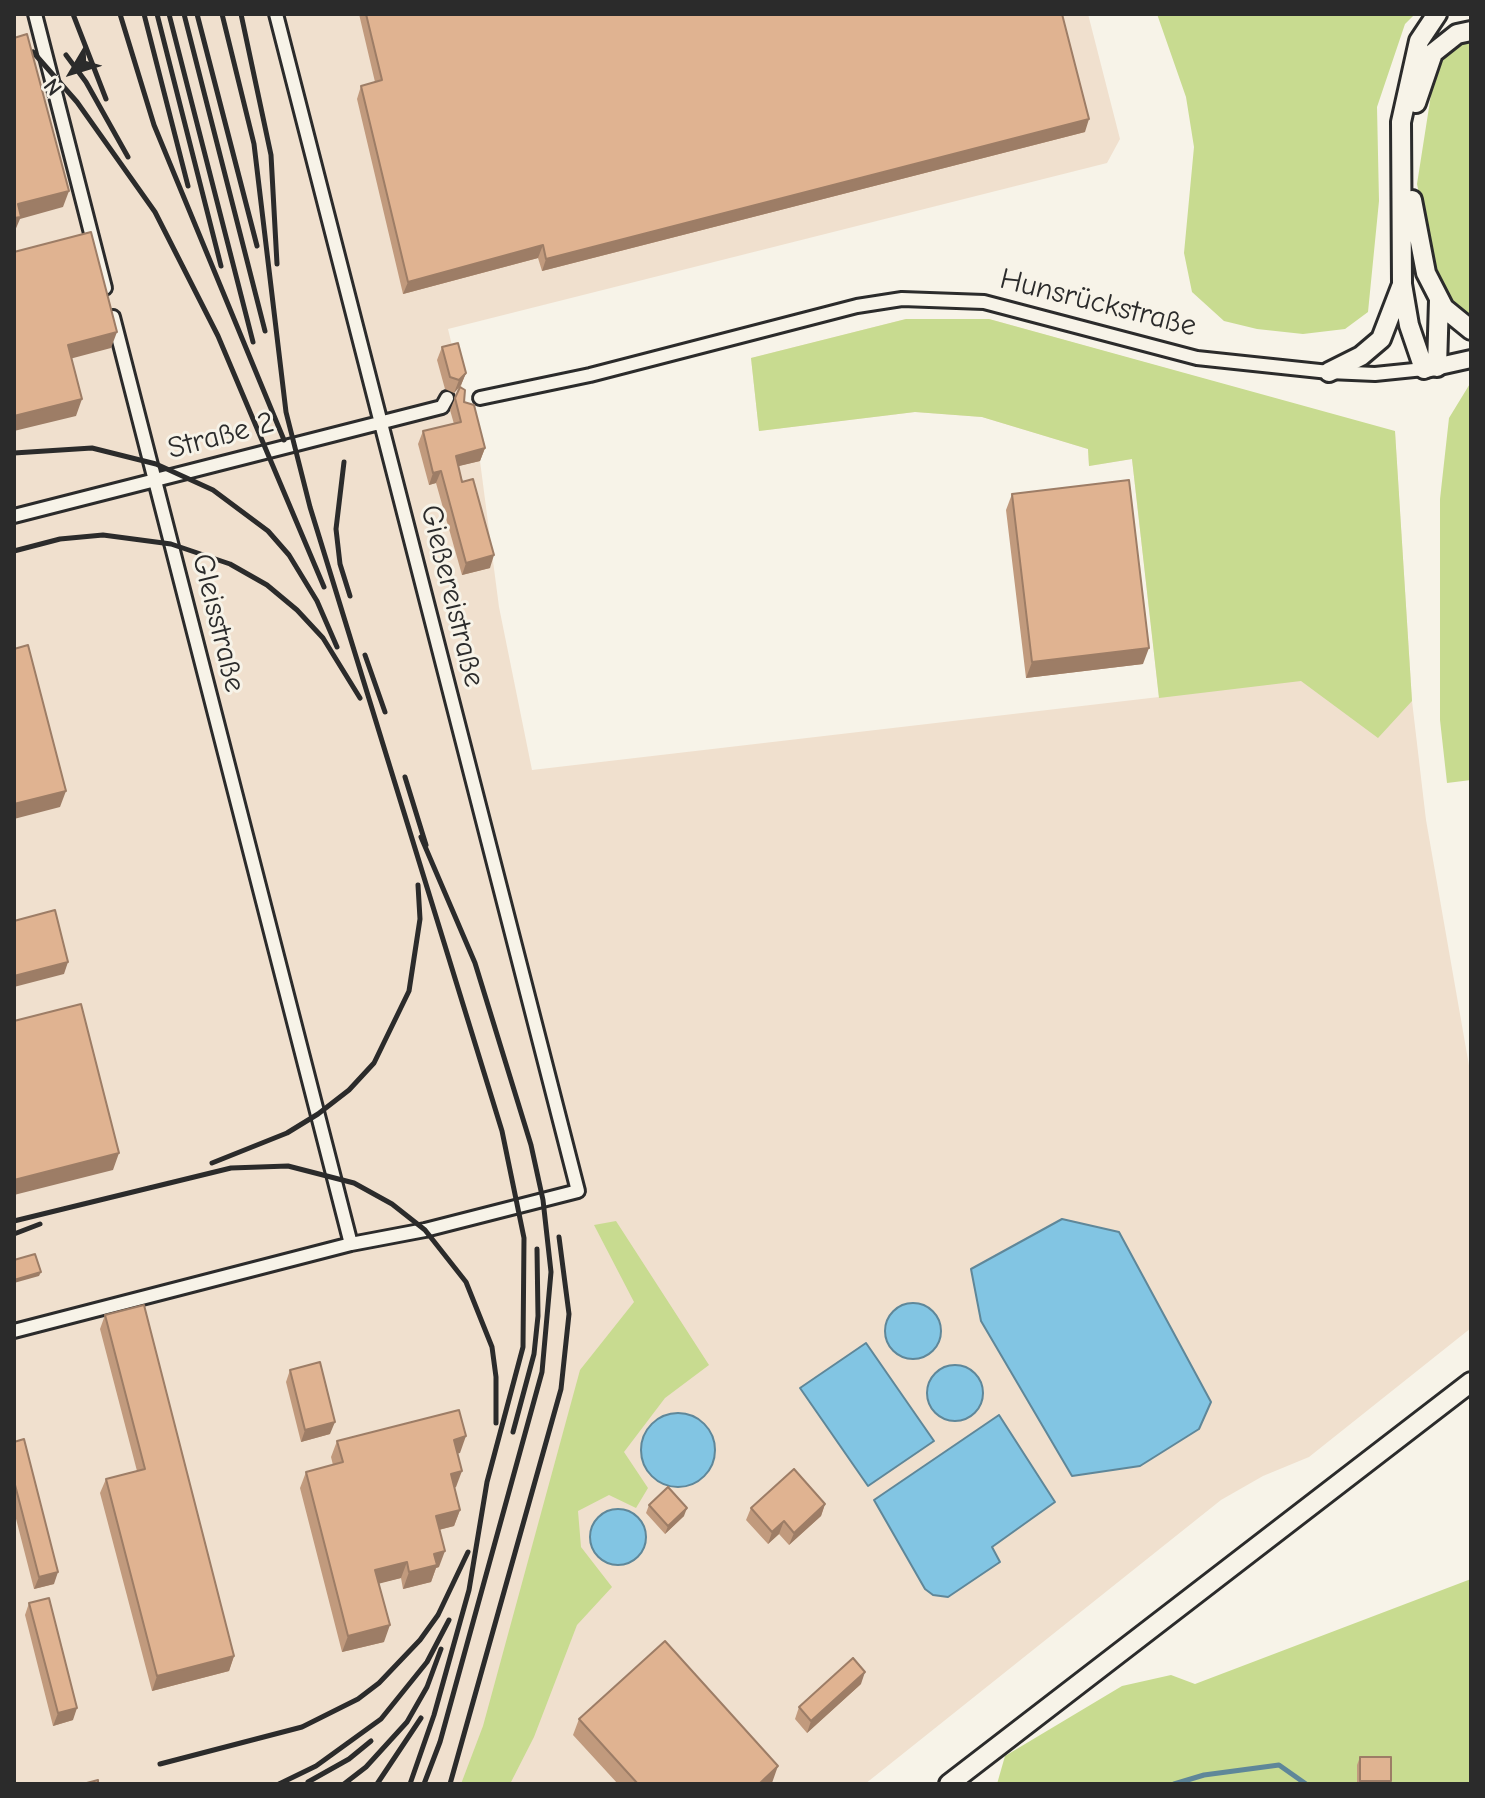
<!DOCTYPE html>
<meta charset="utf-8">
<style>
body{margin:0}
#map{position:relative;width:1485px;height:1798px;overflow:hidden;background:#f7f3e8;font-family:"Comic Neue",sans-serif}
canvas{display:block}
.frame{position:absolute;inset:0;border:16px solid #2b2b2b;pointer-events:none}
.north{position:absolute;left:32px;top:32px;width:80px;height:80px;-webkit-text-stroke:6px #f7f3e8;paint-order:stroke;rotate:232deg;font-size:22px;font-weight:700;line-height:32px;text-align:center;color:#2b2b2b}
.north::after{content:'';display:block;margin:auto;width:28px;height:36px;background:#2b2b2b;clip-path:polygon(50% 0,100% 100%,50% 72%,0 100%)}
</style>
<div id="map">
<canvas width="1485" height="1798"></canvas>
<div class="frame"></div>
<div class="north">N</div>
</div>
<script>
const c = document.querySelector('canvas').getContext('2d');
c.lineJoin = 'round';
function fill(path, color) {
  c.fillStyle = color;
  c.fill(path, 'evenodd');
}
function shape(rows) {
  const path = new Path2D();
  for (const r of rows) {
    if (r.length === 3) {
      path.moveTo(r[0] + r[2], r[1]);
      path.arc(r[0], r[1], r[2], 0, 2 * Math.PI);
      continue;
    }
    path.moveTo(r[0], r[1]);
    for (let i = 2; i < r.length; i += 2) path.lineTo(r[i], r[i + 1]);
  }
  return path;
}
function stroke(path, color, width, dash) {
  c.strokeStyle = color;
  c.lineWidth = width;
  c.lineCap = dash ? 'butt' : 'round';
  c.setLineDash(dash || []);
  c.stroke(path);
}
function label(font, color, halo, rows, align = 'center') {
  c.font = font + ' "Comic Neue",sans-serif';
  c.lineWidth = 6;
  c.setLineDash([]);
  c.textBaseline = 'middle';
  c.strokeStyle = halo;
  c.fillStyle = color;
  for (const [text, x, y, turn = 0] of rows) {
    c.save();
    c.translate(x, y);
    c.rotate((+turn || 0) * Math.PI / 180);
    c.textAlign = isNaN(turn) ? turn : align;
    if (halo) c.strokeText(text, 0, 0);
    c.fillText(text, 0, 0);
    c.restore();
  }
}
const built = shape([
 [14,14,1088,14,1120,139,1107,163,448,329,480,461,499,607,532,770,1159,697,1132,459,1089,466,1088,449,982,417,915,412,759,431,751,358,906,319,989,319,1395,432,1412,701,1426,820,1471,1077,1471,1328,1309,1457,1263,1476,1221,1500,865,1784,14,1784]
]);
const green = shape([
 [1157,14,1415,14,1405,24,1377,107,1379,201,1368,312,1345,329,1303,334,1257,329,1224,321,1192,292,1184,253,1194,147,1186,97],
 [1471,39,1471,317,1445,294,1433,262,1417,184,1435,69,1456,44],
 [906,319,989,319,1395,431,1412,701,1378,738,1301,681,1159,698,1132,459,1089,466,1088,449,982,417,915,412,759,431,751,358],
 [1471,382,1471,780,1447,783,1440,720,1440,499,1449,418],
 [616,1221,709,1365,665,1398,624,1452,648,1488,636,1508,609,1495,578,1511,581,1547,612,1587,577,1625,534,1737,510,1784,461,1784,483,1726,580,1370,634,1302,594,1225],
 [1471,1579,1471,1784,997,1784,1005,1756,1122,1686,1171,1675,1195,1684]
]);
const water = shape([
 [1062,1219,1119,1232,1211,1402,1199,1429,1140,1466,1072,1476,981,1321,971,1269,1062,1219],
 [913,1331,28],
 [866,1343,934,1441,868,1486,800,1388,866,1343],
 [955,1393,28],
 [678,1450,37],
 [999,1415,1055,1502,992,1547,1000,1562,948,1597,933,1595,925,1589,874,1500,999,1415],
 [618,1537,28]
]);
const stream = shape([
 [1174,1784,1204,1775,1279,1765,1306,1784]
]);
const minor = shape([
 [35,14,105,288],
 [113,317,351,1244],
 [480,398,590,375,857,306,902,299,984,302,1197,358,1329,372,1375,374,1424,369],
 [14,516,442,407,447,398],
 [14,1331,351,1244,425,1230,578,1191,276,14]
]);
const tertiary = shape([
 [1426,369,1471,359]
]);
const secondary = shape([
 [1416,103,1433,53,1457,34,1471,31],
 [1412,200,1426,273,1444,308,1471,330],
 [1437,367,1439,300],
 [1424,369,1409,325,1402,284,1401,122,1419,41,1437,14],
 [1329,372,1361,356,1381,339,1401,287],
 [949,1784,1471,1382]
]);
const rail = shape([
 [73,14,106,99],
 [120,14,154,125,284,440],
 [144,14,188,186],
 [157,14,221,266],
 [169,14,253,342],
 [184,14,265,331],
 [197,14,257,246],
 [222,14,254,144,286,412,310,507,502,1131,524,1238,523,1347,487,1482,469,1590,434,1715,410,1784],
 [241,14,271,155,277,264],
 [33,52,77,102,155,212,218,336,324,587],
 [66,55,86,82,128,157],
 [14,453,92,448,156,464,213,490,268,531,289,555,317,601,337,647],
 [344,462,336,529,340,564,350,596],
 [14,551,60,539,103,535,171,544,230,564,267,585,297,610,323,638,360,698],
 [365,655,385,712],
 [405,777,426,845],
 [421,837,475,963,531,1145,543,1200,551,1272,542,1372,440,1742,424,1784],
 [212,1163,287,1133,318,1114,349,1090,374,1063,409,991,420,919,418,885],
 [14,1221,231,1168,288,1166,354,1183,392,1204,425,1230,466,1282,492,1347,496,1377,496,1423],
 [14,1234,40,1224],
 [513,1432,534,1354,538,1316,537,1249],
 [160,1764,302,1727,358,1699,379,1683,420,1640,438,1615,468,1552],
 [308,1782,349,1759,371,1741],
 [279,1784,316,1766,381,1719,427,1662,449,1620],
 [344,1784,366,1767,407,1722,427,1687,441,1649],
 [377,1784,421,1718],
 [450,1784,561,1389,569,1314,559,1237]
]);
const wall = shape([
 [359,14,1062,14,1085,132,542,271,538,258,403,294,357,99,361,86,375,82],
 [442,347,466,373,461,385,454,393,445,389,437,360],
 [455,398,464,402,485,448,480,461,458,466,490,568,462,575,436,483,429,485,418,444,423,431,454,424,450,410],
 [1012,494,1143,664,1026,678,1006,510],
 [105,1315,234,1656,229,1671,152,1691,100,1493,106,1479,137,1471,100,1329],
 [290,1370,330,1434,301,1442,286,1382],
 [337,1441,460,1453,458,1453,456,1487,454,1488,460,1510,454,1526,439,1530,439,1567,436,1568,431,1582,403,1589,401,1578,379,1583,384,1642,342,1652,300,1488,306,1472,333,1465,331,1457],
 [14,1442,54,1584,34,1589,14,1511],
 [825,1504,821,1516,789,1545,779,1534,768,1544,746,1520,751,1508],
 [649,1505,684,1516,665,1534,646,1513],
 [29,1603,73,1720,53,1726,25,1615],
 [861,1684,807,1733,795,1719,799,1707],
 [579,1719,772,1783,771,1784,618,1784,573,1735],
 [1360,1757,1391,1781,1390,1784,1357,1784,1357,1765]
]);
const shadedWall = shape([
 [1089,119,1085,132,542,271,546,259],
 [69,191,63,207,20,219,14,233,14,215,18,204],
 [543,245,538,258,403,294,408,282],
 [117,332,111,348,62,361,68,345],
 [466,373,461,385,454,393,459,380],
 [82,399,76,416,14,431,14,416],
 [485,448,480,461,451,468,456,456],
 [441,471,436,483,429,485,433,473],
 [494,555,490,568,462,575,466,563],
 [1149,648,1143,664,1026,678,1032,662],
 [66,791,60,807,14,819,14,804],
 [68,962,64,974,14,987,14,976],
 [119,1153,113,1170,14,1195,14,1180],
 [41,1272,39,1276,14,1283,14,1280],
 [335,1422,330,1434,301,1442,305,1430],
 [466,1436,460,1453,448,1456,454,1440],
 [462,1471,456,1487,445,1490,451,1474],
 [825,1504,821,1516,789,1545,794,1533],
 [687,1508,684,1516,665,1534,668,1526],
 [460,1510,454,1526,430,1532,436,1516],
 [784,1521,779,1534,768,1544,772,1532],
 [445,1551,439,1567,436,1568,431,1582,403,1589,409,1572,434,1554],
 [407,1562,401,1578,370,1586,375,1570],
 [58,1572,54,1584,34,1589,39,1577],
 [390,1625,384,1642,342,1652,348,1636],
 [234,1656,229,1671,152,1691,157,1676],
 [865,1672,861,1684,807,1733,811,1721],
 [77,1708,73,1720,53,1726,58,1713],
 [778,1766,772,1783,771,1784,759,1784],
 [1360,1781,1391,1781,1390,1784,1359,1784]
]);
const building = shape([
 [366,14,1062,14,1089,119,546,259,543,245,408,282,361,86,382,80,366,14],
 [27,34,69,191,18,204,21,217,14,218,14,38,27,34],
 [91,232,117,332,68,345,82,399,14,416,14,252,91,232],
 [458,343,466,373,459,380,450,377,442,347,458,343],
 [460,387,465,390,464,402,474,405,485,448,456,456,462,482,473,479,494,555,466,563,441,471,433,473,423,431,461,422,455,398,460,387],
 [1129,480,1149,648,1032,662,1012,494,1129,480],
 [28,645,66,791,14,804,14,649,28,645],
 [55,910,68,962,14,976,14,921,55,910],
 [81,1004,119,1153,14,1180,14,1021,81,1004],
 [35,1254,41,1272,14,1280,14,1260,35,1254],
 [144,1305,234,1656,157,1676,106,1479,145,1469,105,1315,144,1305],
 [320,1362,335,1422,305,1430,290,1370,320,1362],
 [459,1410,466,1436,454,1440,462,1471,451,1474,460,1510,436,1516,445,1551,434,1554,437,1565,409,1572,407,1562,375,1570,390,1625,348,1636,306,1472,343,1462,337,1441,459,1410],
 [24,1439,58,1572,39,1577,14,1481,14,1442,24,1439],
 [794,1469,825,1504,794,1533,784,1521,772,1532,751,1508,794,1469],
 [668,1487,687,1508,668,1526,649,1505,668,1487],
 [49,1598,77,1708,58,1713,29,1603,49,1598],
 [665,1641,778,1766,759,1784,638,1784,579,1719,665,1641],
 [853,1658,865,1672,811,1721,799,1707,853,1658],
 [1360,1757,1391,1757,1391,1781,1360,1781,1360,1757],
 [98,1780,98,1784,83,1784,98,1780]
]);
const streetNames = [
 ["Hunsrückstraße",1098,303,14],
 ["Straße 2",221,436,-15],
 ["Gießereistraße",452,596,76],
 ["Gleisstraße",218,623,76]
];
fill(built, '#f0e0ce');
fill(green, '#c8db90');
fill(water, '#82c5e3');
stroke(water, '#5f8799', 2);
stroke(stream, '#5f8799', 5);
stroke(minor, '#2b2b2b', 18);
stroke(tertiary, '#2b2b2b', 22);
stroke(secondary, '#2b2b2b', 24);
stroke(minor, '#f7f3e8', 12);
stroke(tertiary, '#f7f3e8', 16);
stroke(secondary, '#f7f3e8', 18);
stroke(rail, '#2b2b2b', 5);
fill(wall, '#c19a7d');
fill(shadedWall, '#9d7d66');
fill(building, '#e0b391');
stroke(building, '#9d7d66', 2);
label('30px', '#2b2b2b', '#f7f3e8', streetNames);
</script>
